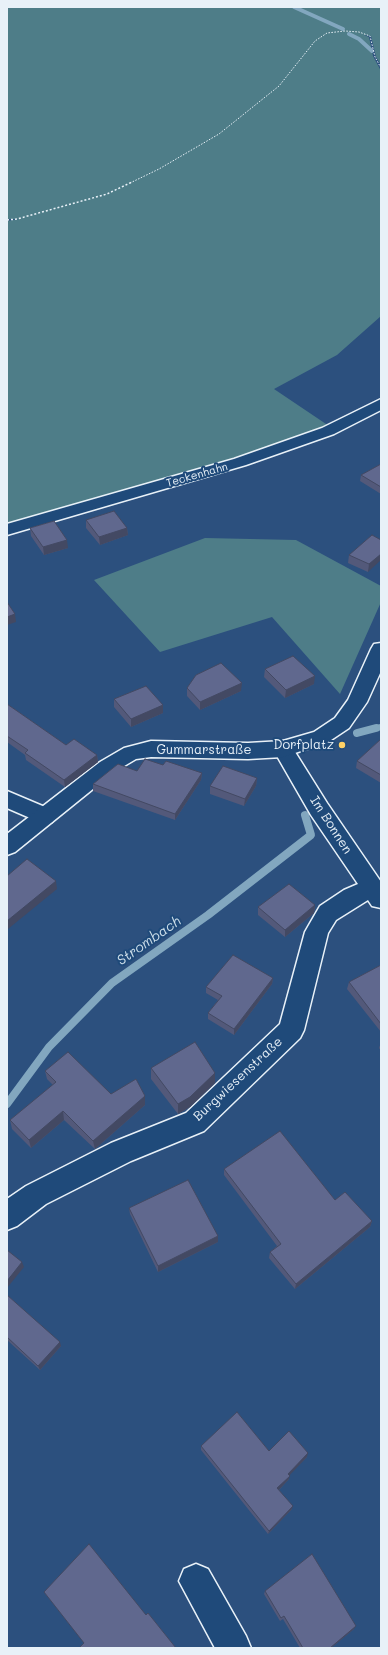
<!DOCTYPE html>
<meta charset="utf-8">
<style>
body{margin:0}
#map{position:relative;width:388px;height:1655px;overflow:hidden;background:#2c507e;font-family:Mali,sans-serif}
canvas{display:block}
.frame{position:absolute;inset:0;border:8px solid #e8f1f8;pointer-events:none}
</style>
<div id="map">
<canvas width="388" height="1655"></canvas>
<div class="frame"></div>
</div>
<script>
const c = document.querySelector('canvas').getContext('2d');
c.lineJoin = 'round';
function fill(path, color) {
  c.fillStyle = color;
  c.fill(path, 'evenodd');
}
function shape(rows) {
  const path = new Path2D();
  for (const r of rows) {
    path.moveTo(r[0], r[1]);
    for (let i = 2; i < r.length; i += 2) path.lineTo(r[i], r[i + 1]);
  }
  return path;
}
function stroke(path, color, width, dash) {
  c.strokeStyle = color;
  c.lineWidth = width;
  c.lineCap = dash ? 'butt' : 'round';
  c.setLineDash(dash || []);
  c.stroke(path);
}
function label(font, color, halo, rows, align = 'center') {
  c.font = font + ' Mali,sans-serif';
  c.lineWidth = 4;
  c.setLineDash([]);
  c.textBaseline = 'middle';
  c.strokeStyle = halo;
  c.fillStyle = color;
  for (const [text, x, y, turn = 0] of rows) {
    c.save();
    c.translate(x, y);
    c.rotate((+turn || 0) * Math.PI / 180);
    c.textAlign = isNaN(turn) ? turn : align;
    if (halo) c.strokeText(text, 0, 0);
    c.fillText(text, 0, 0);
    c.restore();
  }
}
const green = shape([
 [7,7,381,7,381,65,376,57,371,36,364,35,369,37,373,56,381,71,381,316,337,355,274,389,329,426,237,459,7,524,7,221,19,219,7,219],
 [205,538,296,540,381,586,381,602,340,694,272,617,160,652,94,580]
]);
const streamFar2 = shape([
 [294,7,343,29],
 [349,34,359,39,372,51]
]);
const streamFar1 = shape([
 [372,729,381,727]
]);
const stream = shape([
 [357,733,376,728],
 [7,1104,49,1047,112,983,208,915,311,835,305,815]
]);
const pathFar1 = shape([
 [130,183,159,169,219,134,279,86,315,41,327,33,345,31,359,32,370,36,375,57,381,68]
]);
const path = shape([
 [7,220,17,219,107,194,132,182]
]);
const street = shape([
 [381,399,381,410,334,434,246,465,7,535,7,524,234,459,322,428,381,399],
 [283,741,290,744,327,803,381,882,381,908,372,906,368,900,336,920,328,933,304,1030,300,1038,204,1131,131,1161,46,1204,17,1226,7,1230,7,1199,26,1186,111,1143,186,1113,280,1024,305,932,309,925,320,906,344,890,358,884,311,815,273,749,276,744,283,741],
 [7,791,52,810,55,816,52,822,44,824,7,808,7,791],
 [196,1564,208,1569,246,1636,251,1648,215,1648,179,1581,184,1569,196,1564]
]);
const secondary = shape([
 [381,643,381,671,367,702,349,728,328,742,283,757,248,759,151,757,136,759,114,772,15,852,7,855,7,834,100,762,124,748,151,741,248,743,283,741,314,732,335,718,348,700,371,649,374,644,381,643]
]);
const wall = shape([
 [381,464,381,494,360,481,361,475],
 [86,520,127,528,128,535,100,545,86,528],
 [30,528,68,548,44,555,31,536],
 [381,540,368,572,348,563,349,555],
 [265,669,314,684,285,698,264,677],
 [187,688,241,691,200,710,187,696],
 [114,699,163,713,131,727,114,707],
 [7,704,66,745,97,755,98,762,65,787,26,760,25,755,7,742],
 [381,739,381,783,356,768,357,761],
 [163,765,202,773,201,780,175,820,93,791,93,784,137,771],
 [257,778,256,786,244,806,210,794,210,786],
 [315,905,314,913,285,937,258,915,258,907],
 [381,965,381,1032,347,989,349,982],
 [273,978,272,984,234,1035,208,1019,208,1013,218,1000,206,993,206,987],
 [381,1042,381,1051,379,1048],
 [151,1068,215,1073,215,1083,190,1107,178,1114,151,1079],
 [45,1071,111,1094,145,1105,95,1149,64,1120,31,1148,12,1129,10,1120,53,1085,47,1079],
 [224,1169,335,1200,372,1221,370,1227,295,1289,269,1258,270,1252,277,1246,224,1175],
 [129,1208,218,1236,218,1242,158,1272,130,1214],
 [7,1295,61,1346,40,1370,7,1340],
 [201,1446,269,1451,307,1457,289,1475,289,1479,279,1490,292,1509,268,1534,201,1450],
 [265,1591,354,1629,331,1648,300,1648,283,1619,280,1621,264,1594]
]);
const shadedWall = shape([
 [127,528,128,535,100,545,99,537],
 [67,540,68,548,44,555,43,547],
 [381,554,381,560,368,572,369,564],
 [15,614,16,622,7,625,7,617],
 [315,676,314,684,285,698,286,690],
 [242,683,241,691,200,710,200,702],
 [163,705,163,713,131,727,131,719],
 [97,755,98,762,65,787,64,780],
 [202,773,201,780,175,820,175,814],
 [257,778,256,786,244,806,245,799],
 [56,881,57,889,8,929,7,921],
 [315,905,314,913,285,937,285,930],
 [273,978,272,984,234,1035,234,1029],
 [215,1073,215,1083,190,1107,178,1114,178,1104],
 [145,1096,145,1105,95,1149,93,1141],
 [63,1111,64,1120,31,1148,29,1140],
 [372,1221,370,1227,295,1289,296,1284],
 [218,1236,218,1242,158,1272,158,1266],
 [22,1262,24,1267,7,1288,7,1281],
 [60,1342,61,1346,40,1370,38,1366],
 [308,1453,307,1457,287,1478,288,1474],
 [290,1476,289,1479,277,1492,277,1488],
 [293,1506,292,1509,268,1534,269,1531],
 [356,1626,354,1629,331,1648,330,1648]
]);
const building = shape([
 [381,464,381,487,361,475,381,464],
 [114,511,127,528,99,537,86,520,114,511],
 [54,521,67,540,43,547,30,528,54,521],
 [372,535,381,540,381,554,369,564,349,555,372,535],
 [7,602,15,614,7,617,7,602],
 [293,656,315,676,286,690,265,669,293,656],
 [221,663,242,683,200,702,187,688,196,675,221,663],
 [146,686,163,705,131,719,114,699,146,686],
 [7,704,66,745,74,739,97,755,64,780,25,753,28,750,7,736,7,704],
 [381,739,381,775,357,761,381,739],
 [145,759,163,765,166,761,202,773,175,814,93,784,118,764,137,771,145,759],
 [223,766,257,778,245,799,210,786,223,766],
 [27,859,56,881,7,921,7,876,27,859],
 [289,884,315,905,285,930,258,907,289,884],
 [233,955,273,978,234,1029,208,1013,222,996,206,987,233,955],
 [381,965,381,1024,349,982,381,965],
 [195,1042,215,1073,190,1097,178,1104,151,1068,195,1042],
 [68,1052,111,1094,136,1079,145,1096,93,1141,63,1111,29,1140,10,1120,56,1082,45,1071,68,1052],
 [280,1131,335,1200,345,1192,372,1221,296,1284,270,1252,281,1244,224,1169,280,1131],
 [188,1180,218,1236,158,1266,129,1208,188,1180],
 [7,1250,22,1262,7,1281,7,1250],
 [7,1295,60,1342,38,1366,7,1337,7,1295],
 [237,1412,269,1451,289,1431,308,1453,288,1474,290,1476,277,1488,293,1506,269,1531,201,1446,237,1412],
 [89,1544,146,1615,148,1613,176,1648,122,1648,121,1647,120,1648,79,1648,84,1643,44,1592,89,1544],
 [312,1554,356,1626,330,1648,303,1648,284,1616,281,1618,265,1591,312,1554]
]);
const markers = [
 [342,745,4,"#ffd166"]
];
const farStreetnames = [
 ["Teckenhahn",197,475,-16]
];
const poiNames = [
 ["Dorfplatz",334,745]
];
const streetNames = [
 ["Gummarstraße",204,750],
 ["Im Bonnen",331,825,57],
 ["Burgwiesenstraße",238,1079,-43]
];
const waterNames = [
 ["Strombach",149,941,-35]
];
fill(green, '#4e7d88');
stroke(streamFar2, '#82a7bf', 4);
stroke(streamFar1, '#82a7bf', 6);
stroke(stream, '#82a7bf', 8);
stroke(street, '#e8f1f8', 3);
stroke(secondary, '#e8f1f8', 3);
stroke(pathFar1, '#e8f1f8', 1, [1.5, 1.5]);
stroke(path, '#e8f1f8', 1.5, [2, 2]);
fill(street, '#1f4a7a');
fill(secondary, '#1f4a7a');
fill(wall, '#53597a');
fill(shadedWall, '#434963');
fill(building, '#60688e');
stroke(building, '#434963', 1);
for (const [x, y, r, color] of markers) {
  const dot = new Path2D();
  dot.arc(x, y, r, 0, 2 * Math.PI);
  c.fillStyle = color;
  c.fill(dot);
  stroke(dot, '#1f4a7a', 1.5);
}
label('11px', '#e8f1f8', '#1f4a7a', farStreetnames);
label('13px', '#e8f1f8', '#1f4a7a', poiNames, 'right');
label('13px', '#e8f1f8', '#1f4a7a', streetNames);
label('italic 14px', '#cedfea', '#1f4a7a', waterNames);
</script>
